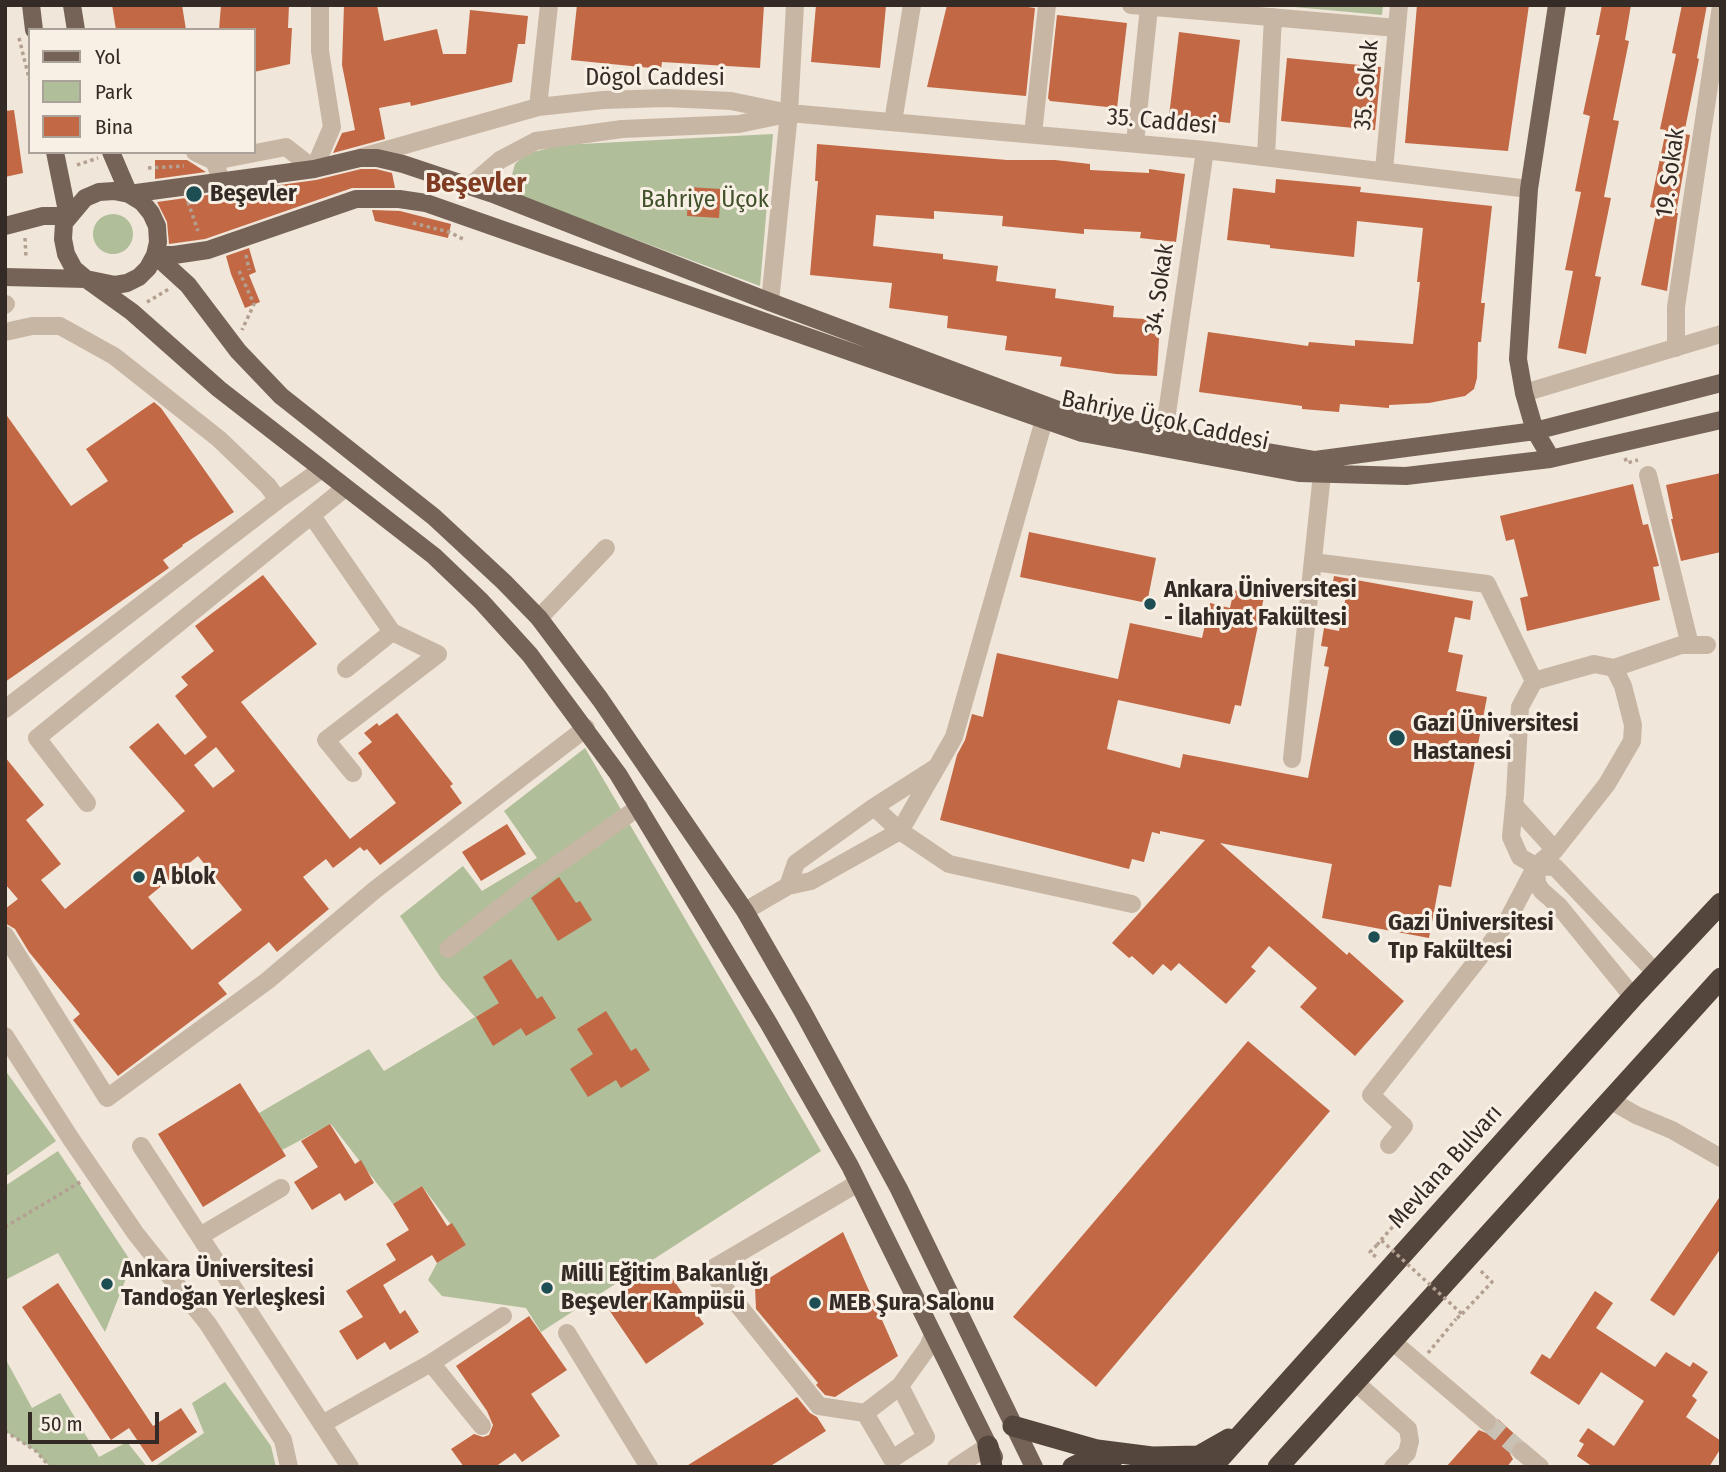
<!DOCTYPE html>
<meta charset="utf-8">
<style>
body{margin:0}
#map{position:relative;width:1726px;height:1472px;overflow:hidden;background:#f0e6d9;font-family:"Fira Sans Condensed",sans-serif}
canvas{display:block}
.frame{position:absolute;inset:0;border:7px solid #342b26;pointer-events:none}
.legend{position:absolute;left:28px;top:28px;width:228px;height:126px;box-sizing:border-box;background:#f8f0e5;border:2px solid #aaa199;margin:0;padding:9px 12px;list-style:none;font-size:21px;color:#342b26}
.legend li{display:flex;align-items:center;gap:14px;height:35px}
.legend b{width:35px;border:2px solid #aaa199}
.scale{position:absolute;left:28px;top:1412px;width:131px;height:32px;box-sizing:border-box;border:4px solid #342b26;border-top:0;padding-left:9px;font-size:21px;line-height:24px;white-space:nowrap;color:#342b26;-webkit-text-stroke:5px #f8f0e5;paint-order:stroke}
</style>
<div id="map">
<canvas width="1726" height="1472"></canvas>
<div class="frame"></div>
<ul class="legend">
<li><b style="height:9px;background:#756358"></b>Yol</li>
<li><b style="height:19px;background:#b0be99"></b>Park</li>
<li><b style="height:19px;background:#c26845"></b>Bina</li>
</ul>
<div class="scale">50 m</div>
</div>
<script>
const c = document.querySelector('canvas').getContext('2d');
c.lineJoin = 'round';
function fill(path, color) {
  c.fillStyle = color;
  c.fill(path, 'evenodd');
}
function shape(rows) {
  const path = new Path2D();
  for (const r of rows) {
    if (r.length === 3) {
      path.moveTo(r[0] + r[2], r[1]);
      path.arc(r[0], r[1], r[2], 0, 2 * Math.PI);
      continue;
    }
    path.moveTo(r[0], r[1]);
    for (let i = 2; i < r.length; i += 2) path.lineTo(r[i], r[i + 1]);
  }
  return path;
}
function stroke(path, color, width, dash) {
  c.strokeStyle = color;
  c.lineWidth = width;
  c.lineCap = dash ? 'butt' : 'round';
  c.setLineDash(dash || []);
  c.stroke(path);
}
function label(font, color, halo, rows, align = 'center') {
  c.font = font + ' "Fira Sans Condensed",sans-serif';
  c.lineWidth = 6;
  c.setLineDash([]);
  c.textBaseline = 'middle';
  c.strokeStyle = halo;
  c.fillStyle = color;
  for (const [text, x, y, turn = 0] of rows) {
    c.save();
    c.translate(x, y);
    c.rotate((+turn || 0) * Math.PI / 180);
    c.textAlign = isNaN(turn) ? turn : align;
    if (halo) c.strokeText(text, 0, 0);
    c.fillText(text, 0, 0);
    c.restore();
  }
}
const green = shape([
 [1272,5,1383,5,1382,15],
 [773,134,760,286,522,197,510,182,515,164,526,154,561,145],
 [113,234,20],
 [585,748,821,1151,541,1332,526,1308,442,1296,428,1280,437,1263,466,1245,422,1186,393,1204,331,1124,282,1150,259,1113,369,1049,384,1071,475,1017,441,978,400,916,463,866,482,891,537,858,504,811],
 [5,1070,56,1141,5,1177],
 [58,1151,132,1263,105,1332,58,1253,5,1280,5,1186],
 [5,1358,32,1408,60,1393,99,1457,127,1442,147,1467,50,1467,36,1451,5,1431],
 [225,1382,271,1446,276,1467,154,1467,204,1433,192,1403]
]);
const building = shape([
 [112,5,182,5,186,30,116,30],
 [221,5,289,5,288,28,292,28,290,64,254,72,254,30,219,30],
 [344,5,377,5,384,41,437,29,443,54,466,54,470,10,528,16,525,44,518,44,512,82,411,106,410,102,379,108,385,139,333,153,342,133,355,130,342,65],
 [577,5,764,5,760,68,662,62,661,69,571,60],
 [816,5,886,6,880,68,811,62],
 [947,5,1013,5,1035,8,1026,96,927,87],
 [1417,5,1529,5,1508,151,1405,143],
 [1602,5,1631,5,1625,40,1629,41,1613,120,1619,121,1604,197,1611,198,1595,276,1601,277,1586,354,1558,348,1573,271,1565,270,1581,192,1575,191,1590,116,1583,114,1600,35,1596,35],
 [1682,5,1707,5,1697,58,1699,59,1684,134,1690,135,1676,213,1678,213,1667,291,1641,285,1657,209,1650,207,1666,130,1660,129,1676,54,1672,53],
 [1057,15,1127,23,1117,108,1050,101,1048,98],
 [1179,32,1240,40,1230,123,1169,116],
 [1287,58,1381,67,1375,130,1281,121],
 [14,110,23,173,5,177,5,111],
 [817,144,1007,160,1055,160,1090,164,1090,170,1149,173,1149,169,1185,174,1176,242,1140,238,1141,232,1084,229,1084,234,1002,226,1003,216,934,211,934,219,876,215,873,246,943,254,943,259,998,266,996,281,1056,289,1055,298,1114,306,1113,317,1160,320,1157,376,1116,374,1060,366,1062,357,1005,350,1007,336,947,328,948,316,889,308,892,283,810,275,818,181,815,181],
 [155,160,187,160,206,172,155,179],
 [361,169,376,169,392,173,395,188,352,188,205,239,169,244,167,222,157,202,316,180],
 [1276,179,1361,187,1360,192,1492,206,1481,303,1485,303,1481,342,1478,342,1477,378,1474,389,1465,396,1429,403,1389,405,1389,408,1340,404,1339,412,1302,409,1302,406,1199,392,1208,332,1308,346,1309,342,1355,346,1355,340,1413,344,1420,282,1417,282,1423,228,1357,221,1354,257,1270,248,1270,245,1227,240,1233,188,1275,193],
 [688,187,721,189,719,218,687,216],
 [372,210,400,211,451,224,448,238,375,221],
 [249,248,256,272,249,275,260,302,245,308,231,274,226,256],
 [154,402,161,408,234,512,182,545,183,546,163,560,169,568,5,682,5,413,71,506,108,481,86,449],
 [1721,473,1721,552,1681,561,1671,519,1673,519,1666,485],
 [1633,484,1643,525,1648,524,1659,566,1653,567,1660,600,1527,631,1520,598,1528,596,1514,539,1506,541,1500,516],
 [1029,532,1156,558,1147,603,1020,577],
 [263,575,317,644,241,702,350,839,396,803,358,753,372,742,364,733,377,723,379,726,397,713,453,784,450,786,462,803,380,865,367,849,364,851,360,847,333,868,326,859,303,877,329,909,277,952,269,942,218,983,227,994,118,1076,73,1020,80,1014,29,952,15,929,5,923,5,909,18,899,5,884,5,757,44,805,26,820,61,864,41,880,65,909,185,811,129,747,158,723,185,755,207,737,175,696,188,685,181,677,214,651,195,626],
 [216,747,235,771,213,788,194,765],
 [198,856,242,910,192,950,148,897],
 [1334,576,1473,601,1470,620,1455,617,1448,652,1463,655,1456,691,1487,697,1451,887,1439,885,1429,938,1322,918,1332,864,1220,843,1347,955,1349,952,1404,1001,1355,1056,1300,1007,1317,988,1269,946,1251,967,1256,971,1226,1004,1179,963,1171,971,1163,964,1153,975,1132,956,1129,958,1112,943,1205,840,1160,831,1160,834,1152,832,1144,862,1132,859,1129,869,940,820,957,755,965,740,972,714,983,717,997,653,1118,679,1130,623,1202,638,1210,603,1230,608,1234,590,1264,597,1241,706,1235,705,1230,724,1118,700,1107,749,1180,768,1183,754,1308,778,1329,667,1324,666,1328,647,1321,646,1324,628,1339,631,1346,596,1331,593],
 [507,824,526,854,481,881,462,852],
 [559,877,576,903,580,901,592,920,558,941,531,898],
 [511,959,537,999,542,996,556,1018,526,1036,521,1028,493,1046,476,1017,499,1003,483,977],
 [606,1011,631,1051,636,1048,650,1070,621,1088,616,1080,588,1097,570,1069,593,1054,577,1029],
 [1248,1041,1330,1111,1096,1387,1013,1317],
 [240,1083,286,1156,203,1207,158,1134],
 [330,1124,355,1164,361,1160,374,1183,345,1201,340,1193,312,1210,294,1182,318,1167,301,1141],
 [422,1186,447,1226,452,1223,466,1245,437,1263,432,1255,383,1285,400,1314,405,1310,419,1332,390,1350,385,1342,357,1360,339,1331,363,1317,346,1291,396,1260,386,1244,409,1230,393,1204],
 [1721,1195,1721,1248,1674,1316,1650,1300],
 [843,1232,898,1356,835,1397,825,1395,816,1385,818,1383,756,1309,755,1287],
 [663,1265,704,1324,646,1364,605,1304],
 [58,1283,153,1426,181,1408,197,1432,152,1462,129,1428,111,1440,22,1307],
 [1595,1291,1613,1303,1596,1328,1655,1367,1666,1352,1690,1367,1693,1362,1708,1372,1692,1396,1697,1400,1686,1417,1721,1441,1721,1448,1709,1467,1593,1467,1577,1456,1584,1444,1579,1441,1588,1428,1614,1446,1644,1401,1601,1372,1579,1405,1530,1373,1542,1354,1550,1359],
 [529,1316,567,1370,531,1394,560,1436,522,1462,515,1453,495,1467,464,1467,451,1449,474,1434,483,1437,489,1435,493,1425,487,1411,456,1366],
 [797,1397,810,1413,817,1417,826,1431,769,1467,685,1467],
 [1498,1419,1521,1440,1512,1444,1510,1454,1513,1459,1507,1467,1446,1467,1479,1430,1486,1433,1495,1430]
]);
const minorTunnel = shape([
 [1487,1422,1521,1451]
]);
const path = shape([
 [19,38,30,82],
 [77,165,98,158],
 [148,168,184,166],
 [188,202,198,231],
 [413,223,449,232,463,239],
 [25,238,26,257],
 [246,255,249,270],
 [239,271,254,304,242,330],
 [147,302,169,289],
 [1625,458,1627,463,1638,460],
 [5,1227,82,1181],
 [1381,1240,1412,1205,1418,1210],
 [1377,1245,1370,1252,1377,1258],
 [1462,1314,1492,1282,1480,1270],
 [1428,1353,1456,1319],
 [5,1431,36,1451,50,1467]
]);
const minor = shape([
 [1131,5,1397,28],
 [538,107,549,5],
 [893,122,912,5],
 [1033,134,1047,5],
 [1135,143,1149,7],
 [195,152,214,161,218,171],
 [1266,156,1273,17],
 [362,157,538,107,603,100,666,98,731,101,789,113,1205,150,1529,189],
 [214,161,286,147,314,169,332,127,320,51,320,5],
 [1384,170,1399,5],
 [470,186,500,160,536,141,622,129,739,124,782,115],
 [770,302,789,113,795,5],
 [5,305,6,304],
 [5,332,32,326,60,326,114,356,219,439,268,486,278,500],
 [1676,348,1676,307,1721,6],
 [1524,393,1721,334],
 [1164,434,1205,150],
 [1648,475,1690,645],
 [312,516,392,632,438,654,326,740,353,773],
 [1313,562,1487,584,1534,681],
 [539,618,606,548],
 [1614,668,1681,645,1707,645],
 [346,669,392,632],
 [5,709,278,500,322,469],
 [1292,759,1322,474],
 [87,803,37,738,345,488],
 [1514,805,1555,850],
 [874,807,900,831,949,864,1132,904],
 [788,886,796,863,874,807,935,768],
 [745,911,788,886,811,881,900,831,954,737,1044,420],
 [5,935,107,1098,267,981,376,889,586,728],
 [448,949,534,881,639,807],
 [1633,997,1559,906,1542,891,1537,884,1536,866,1520,857,1511,837,1515,795,1520,707,1534,681,1594,664,1614,668,1623,686,1633,725,1632,741,1607,784,1555,850,1536,866,1555,867,1656,973],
 [5,1036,71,1139,136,1234,208,1324,283,1440,289,1467],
 [1610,1100,1636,1115,1672,1130,1721,1158],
 [1389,1145,1404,1126,1371,1095,1505,925,1536,866],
 [141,1146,350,1467],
 [858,1183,710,1270,819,1406,865,1413],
 [200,1236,281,1188],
 [567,1333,649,1467],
 [1392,1341,1487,1422],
 [431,1363,503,1316],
 [1355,1382,1408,1429,1410,1441,1407,1453,1393,1467],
 [900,1386,926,1437,892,1459,865,1413,900,1386,928,1347,933,1335],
 [322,1424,431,1363,482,1426],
 [1521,1451,1540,1467],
 [956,1467,988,1446]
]);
const major = shape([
 [31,5,34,30],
 [72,5,76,30],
 [55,152,68,216],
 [111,152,129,194],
 [129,194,314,169,360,158,377,158,403,164,496,195,770,302,1090,422,1315,460,1535,431,1721,383],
 [5,226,43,216,68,216],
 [155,255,174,255,208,250,356,199,399,199,426,203,1082,433,1299,473,1406,476,1550,459,1721,420],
 [155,255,188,285,238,351,281,396,434,517,504,582,539,618,600,699,745,911,803,1012,899,1189,1034,1467],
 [5,277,86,279,115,285,127,283,139,277,148,268,155,255,158,242,157,226,151,213,142,202,129,194,114,191,99,192,85,198,64,223,63,239,66,254,74,269,86,279,132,312,219,389,434,556,481,601,530,655,618,774,769,1024,850,1166,994,1457],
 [1551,458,1535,431,1524,393,1518,359,1529,189,1557,5]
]);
const highway = shape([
 [1013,1426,1097,1450,1152,1457,1199,1456,1229,1439],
 [988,1446,992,1467],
 [1073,1467,1086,1461,1097,1460,1111,1463],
 [1212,1467,1633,997,1721,903],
 [1278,1467,1721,978]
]);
const pathBridge = shape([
 [1377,1245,1381,1240,1462,1314,1456,1319]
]);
const markers = [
 [194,194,9,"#1d4e54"],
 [1150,604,7,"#1d4e54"],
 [1397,738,9,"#1d4e54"],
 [139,877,7,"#1d4e54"],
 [1374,937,7,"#1d4e54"],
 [107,1284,7,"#1d4e54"],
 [547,1288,7,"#1d4e54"],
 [815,1303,7,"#1d4e54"]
];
const streetNames = [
 ["Dögol Caddesi",655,78],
 ["35. Sokak",1367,85,-85],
 ["35. Caddesi",1162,122,5],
 ["19. Sokak",1671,173,-82],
 ["34. Sokak",1160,289,-82],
 ["Bahriye Üçok Caddesi",1165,421,12],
 ["Mevlana Bulvarı",1446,1167,-48]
];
const poiNames = [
 ["Beşevler",210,194],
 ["Ankara Üniversitesi",1164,590],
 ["- İlahiyat Fakültesi",1164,618],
 ["Gazi Üniversitesi",1413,724],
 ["Hastanesi",1413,752],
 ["A blok",153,877],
 ["Gazi Üniversitesi",1388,923],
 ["Tıp Fakültesi",1388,951],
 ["Ankara Üniversitesi",121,1270],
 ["Tandoğan Yerleşkesi",121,1298],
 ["Milli Eğitim Bakanlığı",561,1274],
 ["Beşevler Kampüsü",561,1302],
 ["MEB Şura Salonu",829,1303]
];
const parkNames = [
 ["Bahriye Üçok",705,200]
];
const quarterNames = [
 ["Beşevler",476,184]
];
fill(green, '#b0be99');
fill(building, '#c26845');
stroke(minorTunnel, '#cac1b5', 18, [18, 9]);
stroke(path, '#b3a090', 3.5, [3.5, 3.5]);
stroke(minor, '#c8b6a5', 18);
stroke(major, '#756358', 18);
stroke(highway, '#54463d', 21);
stroke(pathBridge, '#b3a090', 3.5, [3.5, 3.5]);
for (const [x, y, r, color] of markers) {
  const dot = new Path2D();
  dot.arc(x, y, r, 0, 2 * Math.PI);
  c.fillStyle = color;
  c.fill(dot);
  stroke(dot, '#f8f0e5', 2.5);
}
label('24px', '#342b26', '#f8f0e5', streetNames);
label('bold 24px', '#342b26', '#f8f0e5', poiNames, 'left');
label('24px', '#41512b', '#f8f0e5', parkNames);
label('bold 28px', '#803c22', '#f8f0e5', quarterNames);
</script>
